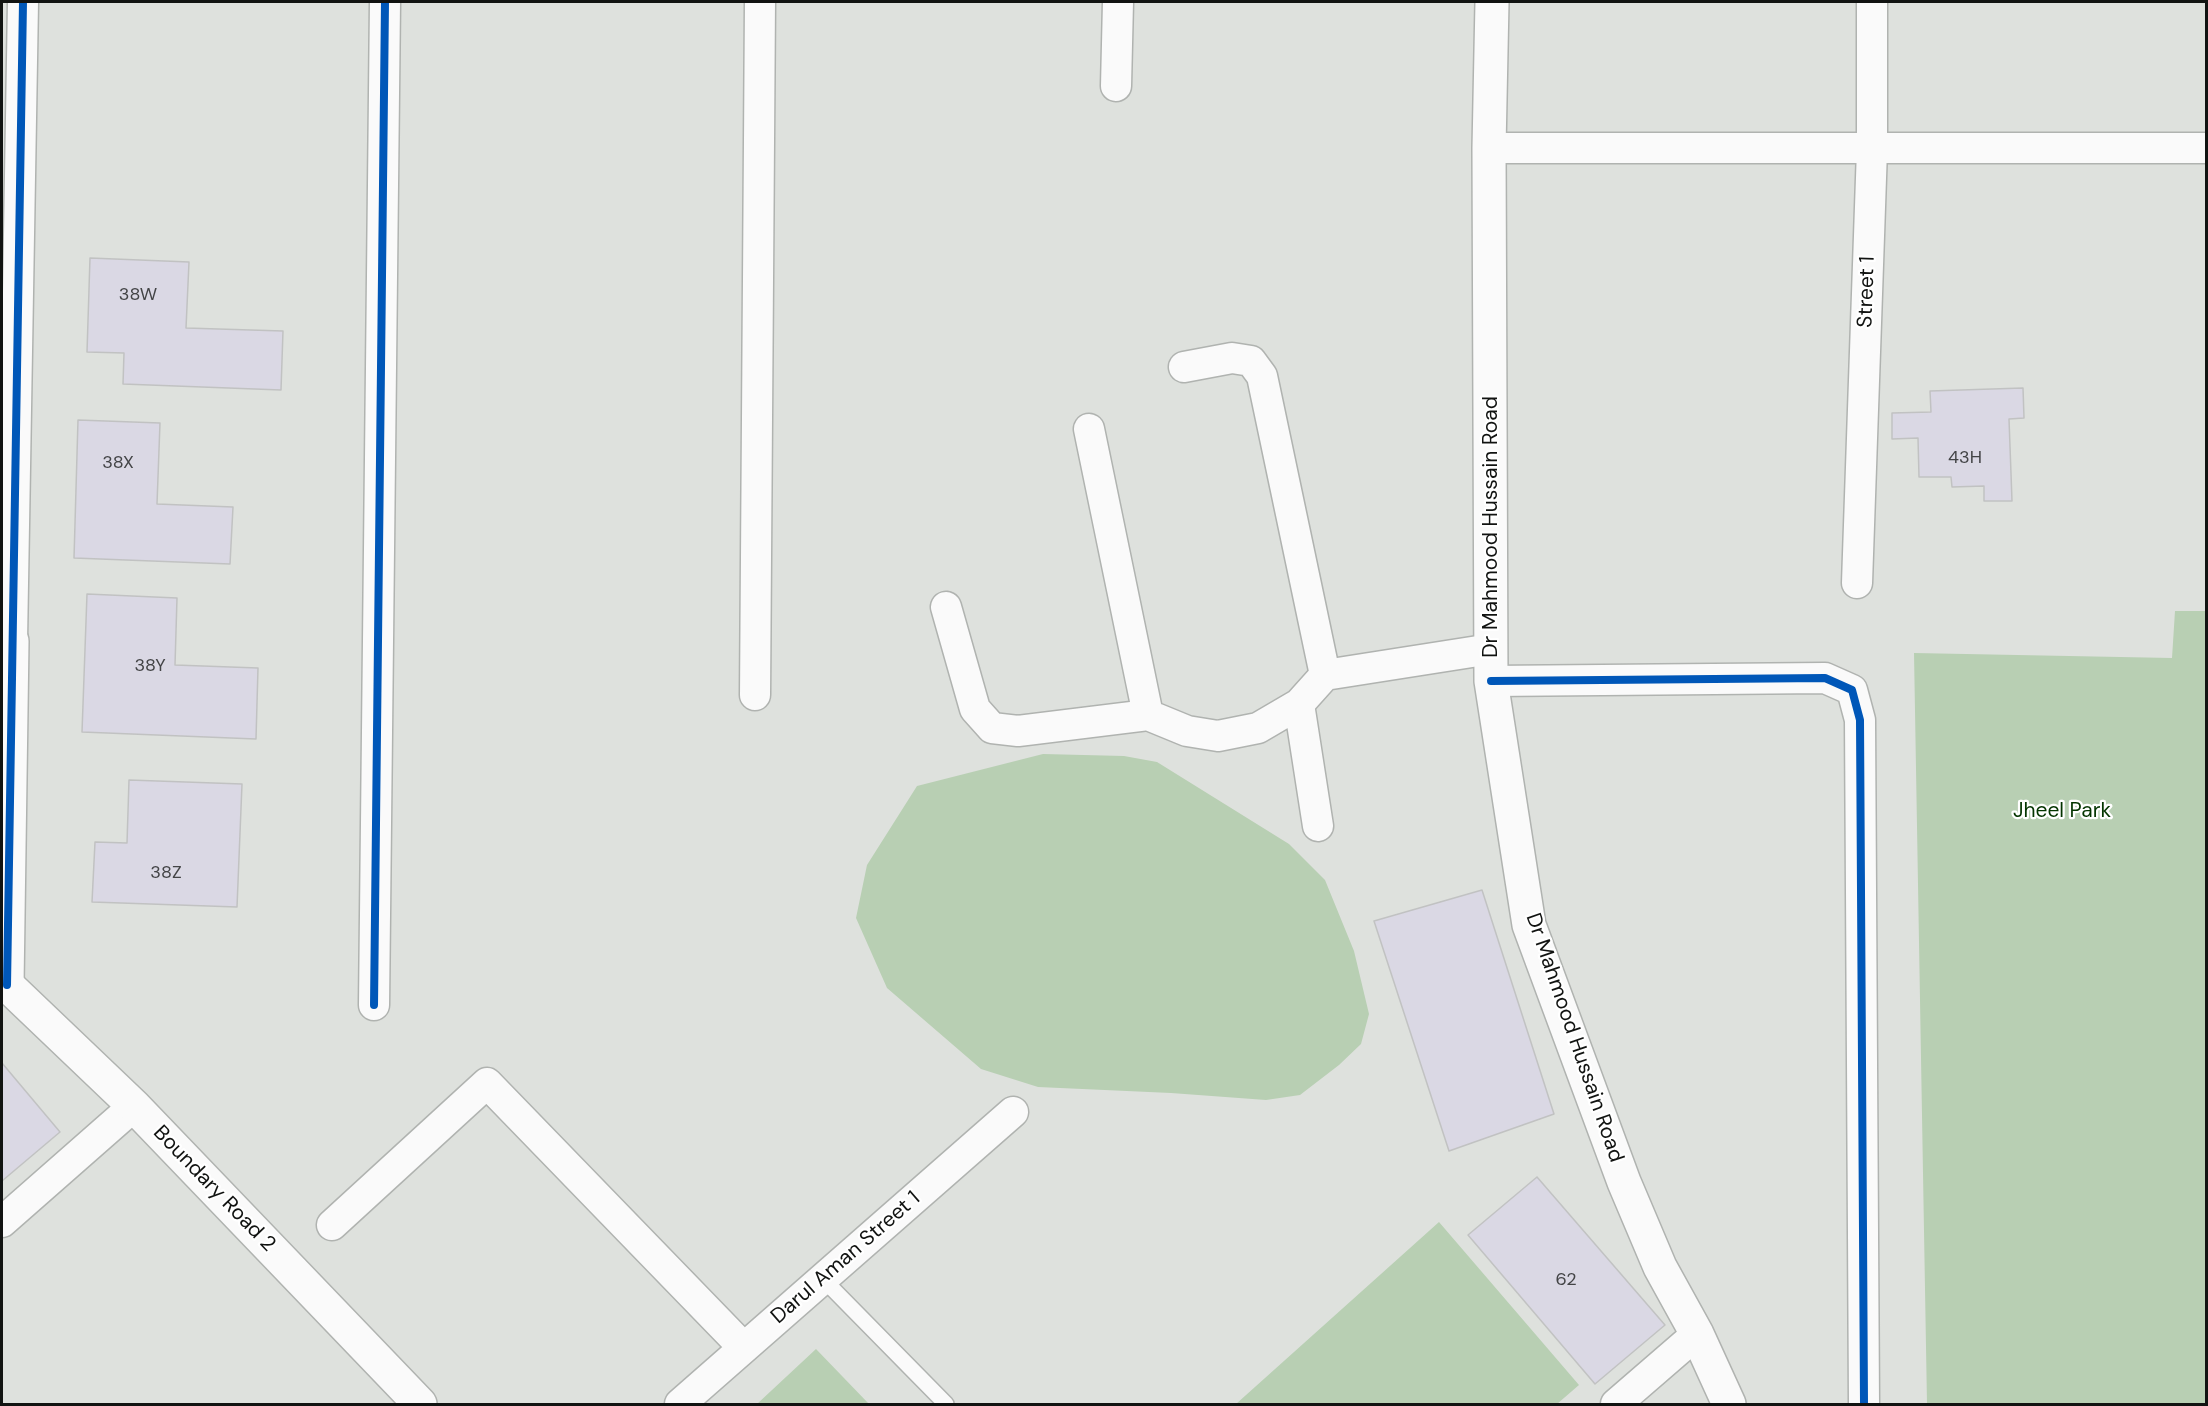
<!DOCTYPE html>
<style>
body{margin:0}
#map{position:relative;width:2208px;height:1406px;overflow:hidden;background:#dee1dd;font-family:"DM Sans",sans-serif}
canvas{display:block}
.frame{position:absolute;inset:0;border:3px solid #111311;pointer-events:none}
</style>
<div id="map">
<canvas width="2208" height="1406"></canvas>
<div class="frame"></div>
</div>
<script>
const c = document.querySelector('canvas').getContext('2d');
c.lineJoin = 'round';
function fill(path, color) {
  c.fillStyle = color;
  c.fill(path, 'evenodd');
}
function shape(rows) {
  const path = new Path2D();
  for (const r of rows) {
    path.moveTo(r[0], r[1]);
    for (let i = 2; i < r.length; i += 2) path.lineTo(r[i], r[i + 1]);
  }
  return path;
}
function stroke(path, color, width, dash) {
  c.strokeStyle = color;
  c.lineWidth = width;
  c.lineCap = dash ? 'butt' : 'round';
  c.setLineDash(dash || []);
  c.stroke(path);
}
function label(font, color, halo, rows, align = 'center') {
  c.font = font + ' "DM Sans",sans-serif';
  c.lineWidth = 4.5;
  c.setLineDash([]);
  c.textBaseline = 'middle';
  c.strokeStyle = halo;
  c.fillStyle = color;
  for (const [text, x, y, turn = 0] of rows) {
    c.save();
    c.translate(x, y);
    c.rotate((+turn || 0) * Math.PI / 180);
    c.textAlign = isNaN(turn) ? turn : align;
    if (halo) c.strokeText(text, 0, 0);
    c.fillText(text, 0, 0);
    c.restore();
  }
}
const green = shape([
 [2175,611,2206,611,2206,1404,1927,1404,1914,653,2172,658],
 [1043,754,1124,756,1157,762,1289,844,1325,880,1354,951,1369,1014,1361,1044,1339,1065,1300,1095,1266,1100,1171,1093,1038,1087,981,1069,887,988,856,918,867,865,917,786],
 [1439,1222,1579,1385,1557,1404,1236,1404],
 [816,1349,869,1404,757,1404]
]);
const building = shape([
 [90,258,189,262,186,328,283,331,281,390,123,384,124,353,87,352,90,258],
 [2023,388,2024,418,2009,419,2012,501,1984,501,1984,486,1952,487,1951,477,1919,477,1918,438,1892,439,1892,413,1931,412,1930,391,2023,388],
 [78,420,160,423,157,504,233,507,230,564,74,558,78,420],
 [87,594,177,598,175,665,258,668,256,739,82,732,87,594],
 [129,780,242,784,237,907,92,902,95,842,127,843,129,780],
 [1482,890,1554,1114,1449,1151,1374,921,1482,890],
 [2,1063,60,1132,2,1181,2,1063],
 [1537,1177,1665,1325,1595,1384,1468,1235,1537,1177]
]);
const service = shape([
 [823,1279,946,1404]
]);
const minor = shape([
 [1116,86,1118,2],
 [1489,148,2206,148],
 [1184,367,1232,358,1251,361,1262,376,1325,675],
 [1089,429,1148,715],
 [1857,583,1872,149,1872,2],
 [946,607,975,709,992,728,1018,731,1148,715,1187,731,1218,736,1258,728,1299,704,1325,675,1491,649],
 [12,641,23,2],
 [1491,681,1825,678,1852,690,1860,720,1864,1404],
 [755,695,760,2],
 [1299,704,1318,826],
 [374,1005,385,2],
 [2,1222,134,1106],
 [332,1225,487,1083,744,1348],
 [680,1404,1013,1112],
 [1616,1404,1697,1334]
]);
const tertiary = shape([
 [2,641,12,641,7,985]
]);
const secondary = shape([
 [1492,2,1489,148,1491,681,1529,925,1624,1182,1660,1267,1697,1334,1729,1404],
 [2,980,134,1106,420,1404]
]);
const cycleway = shape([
 [1491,681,1825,678,1852,690,1860,720,1864,1404],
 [7,985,23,2],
 [374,1005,385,2]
]);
const numberNames = [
 ["38W",138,295],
 ["43H",1965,458],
 ["38X",118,463],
 ["38Y",150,666],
 ["38Z",166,873],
 ["62",1566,1280]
];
const streetNames = [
 ["Street 1",1867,292,-88],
 ["Dr Mahmood Hussain Road",1491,527,-90],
 ["Dr Mahmood Hussain Road",1574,1038,71],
 ["Boundary Road 2",214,1189,46],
 ["Darul Aman Street 1",846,1258,-41]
];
const parkNames = [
 ["Jheel Park",2062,811]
];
fill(green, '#b8cfb3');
fill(building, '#dad8e4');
stroke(building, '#c1c2c2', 1.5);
stroke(service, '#b0b3b0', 18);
stroke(minor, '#b0b3b0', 33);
stroke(tertiary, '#b0b3b0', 36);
stroke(secondary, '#b0b3b0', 36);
stroke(service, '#fafafa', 15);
stroke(minor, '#fafafa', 30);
stroke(tertiary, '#fafafa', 33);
stroke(secondary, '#fafafa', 33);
stroke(cycleway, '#0057b8', 8);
label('18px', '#434446', null, numberNames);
label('21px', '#111311', '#fff', streetNames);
label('21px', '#043500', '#fff', parkNames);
</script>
